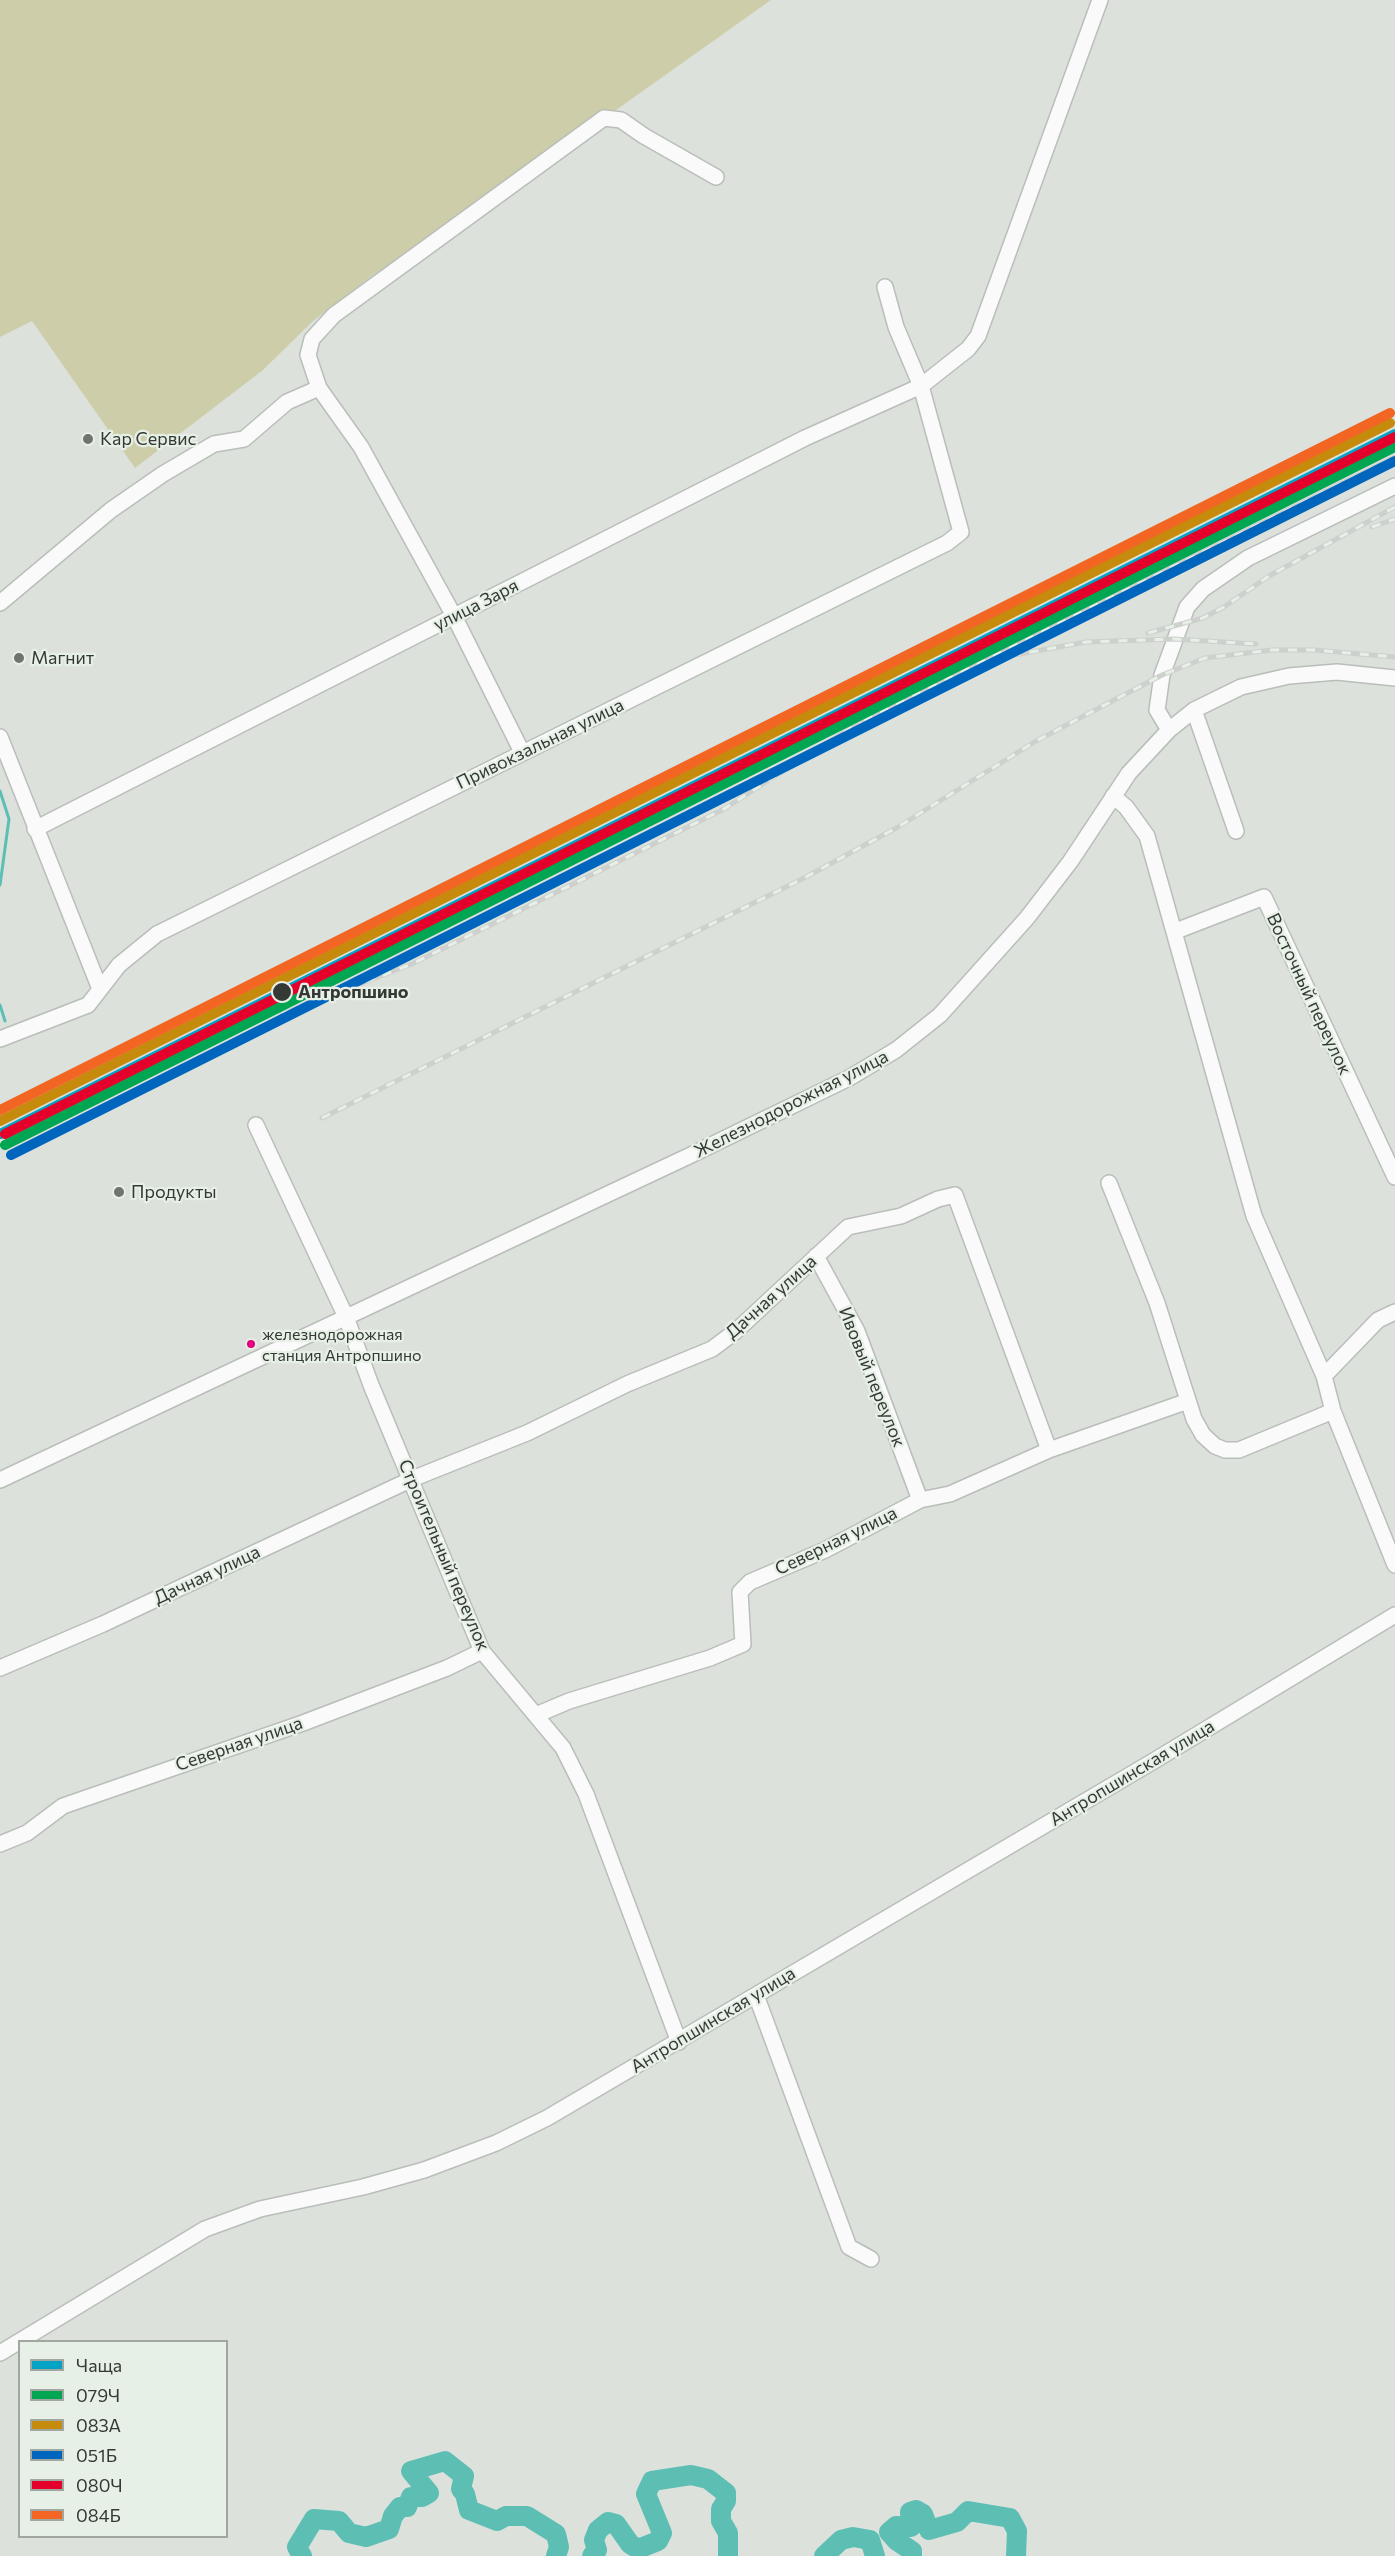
<!DOCTYPE html>
<meta charset="utf-8">
<style>
body{margin:0}
#map{position:relative;width:1395px;height:2556px;overflow:hidden;background:#dce1dc;font-family:Commissioner,sans-serif}
canvas{display:block}
.legend{position:absolute;left:18px;top:2340px;width:210px;height:198px;box-sizing:border-box;background:#e7f0e7;border:2px solid #a0a7a0;margin:0;padding:8px 10px;list-style:none;font-size:18px;color:#353935}
.legend li{display:flex;align-items:center;gap:12px;height:30px}
.legend b{width:30px;border:2px solid #a0a7a0}
</style>
<div id="map">
<canvas width="1395" height="2556"></canvas>
<ul class="legend">
<li><b style="height:8px;background:#03a3c6"></b>Чаща</li>
<li><b style="height:8px;background:#00a651"></b>079Ч</li>
<li><b style="height:8px;background:#c68b0d"></b>083А</li>
<li><b style="height:8px;background:#0065bd"></b>051Б</li>
<li><b style="height:8px;background:#e4002b"></b>080Ч</li>
<li><b style="height:8px;background:#f26522"></b>084Б</li>
</ul>
</div>
<script>
const c = document.querySelector('canvas').getContext('2d');
c.lineJoin = 'round';
function fill(path, color) {
  c.fillStyle = color;
  c.fill(path, 'evenodd');
}
function shape(rows) {
  const path = new Path2D();
  for (const r of rows) {
    path.moveTo(r[0], r[1]);
    for (let i = 2; i < r.length; i += 2) path.lineTo(r[i], r[i + 1]);
  }
  return path;
}
function stroke(path, color, width, dash) {
  c.strokeStyle = color;
  c.lineWidth = width;
  c.lineCap = dash ? 'butt' : 'round';
  c.setLineDash(dash || []);
  c.stroke(path);
}
function label(font, color, halo, rows, align = 'center') {
  c.font = font + ' Commissioner,sans-serif';
  c.lineWidth = 4.5;
  c.setLineDash([]);
  c.textBaseline = 'middle';
  c.strokeStyle = halo;
  c.fillStyle = color;
  for (const [text, x, y, turn = 0] of rows) {
    c.save();
    c.translate(x, y);
    c.rotate((+turn || 0) * Math.PI / 180);
    c.textAlign = isNaN(turn) ? turn : align;
    if (halo) c.strokeText(text, 0, 0);
    c.fillText(text, 0, 0);
    c.restore();
  }
}
const green = shape([
 [0,0,771,0,457,223,373,275,313,321,263,370,135,468,32,321,0,337]
]);
const stream = shape([
 [0,791,9,819,0,885],
 [0,1005,5,1021]
]);
const river = shape([
 [302,2556,297,2547,314,2519,339,2521,349,2533,366,2537,389,2529,393,2516,400,2507,407,2507,411,2497,422,2497,429,2493,411,2471,445,2461,464,2476,461,2489,465,2494,469,2510,497,2521,506,2516,527,2516,556,2534,559,2547,556,2556],
 [592,2556,597,2550,594,2540,598,2530,608,2522,616,2524,630,2544,638,2549,658,2541,662,2533,646,2494,652,2481,691,2475,708,2479,726,2493,726,2501,721,2509,721,2521,728,2533,728,2556],
 [824,2556,841,2540,853,2537,870,2540,875,2556],
 [912,2556,912,2551,897,2541,889,2532,896,2526,911,2527,910,2512,916,2510,923,2514,929,2530,957,2522,968,2511,1010,2518,1017,2531,1016,2556]
]);
const minor = shape([
 [319,388,361,447,454,616,522,752],
 [0,603,111,510,163,474,214,444,244,439,287,402,319,388,308,355,312,339,334,315,604,118,621,120,644,136,716,177],
 [1194,710,1236,831],
 [1169,730,1157,710,1162,675,1187,607,1203,589,1248,558,1395,486],
 [0,737,100,989],
 [1113,796,1126,807,1147,836,1254,1216,1324,1376,1333,1411,1395,1565],
 [35,829,805,438,921,386,968,349,978,336,1100,0],
 [1176,931,1264,897,1395,1177],
 [0,1039,88,1005,119,965,157,934,947,543,961,532,921,386,896,327,885,287],
 [256,1125,346,1317,371,1385,482,1651,563,1748,586,1794,679,2042],
 [1109,1183,1157,1303,1194,1419,1203,1435,1215,1446,1225,1450,1239,1450,1333,1411],
 [816,1256,857,1331,920,1500],
 [1324,1376,1378,1320,1395,1312],
 [0,1480,691,1155,849,1078,896,1050,940,1015,1027,918,1070,862,1129,773,1169,730,1194,710,1241,687,1289,676,1337,672,1395,678],
 [0,1668,103,1624,412,1479,527,1433,627,1384,712,1349,736,1331,848,1227,901,1216,938,1199,955,1195,1049,1450],
 [536,1715,569,1701,710,1658,743,1644,740,1592,750,1582,825,1550,920,1500,950,1494,1049,1450,1188,1401],
 [0,1844,27,1833,63,1806,303,1723,447,1668,482,1651],
 [756,1995,849,2247,871,2259],
 [0,2353,205,2229,260,2209,363,2187,424,2170,496,2143,547,2118,1152,1762,1395,1615]
]);
const rail = shape([
 [1372,527,1395,519],
 [1021,631,1245,522],
 [1148,633,1203,618,1224,607,1269,576,1395,507],
 [995,662,1009,656,1086,642,1174,639,1256,644],
 [864,720,1395,457],
 [282,1014,412,964,724,809,860,722],
 [322,1118,806,877,898,827,1036,741,1162,675,1205,658,1272,650,1314,650,1395,657]
]);
const rail1 = shape([
 [0,1134,1395,434]
]);
const rail2 = shape([
 [5,1145,1395,447]
]);
const rail3 = shape([
 [0,1121,1390,423]
]);
const rail4 = shape([
 [11,1155,1395,461]
]);
const rail5 = shape([
 [5,1134,1395,437]
]);
const rail6 = shape([
 [0,1110,1390,413]
]);
const markers = [
 [88,439,6,"#6f746f"],
 [19,658,6,"#6f746f"],
 [282,992,10,"#353935"],
 [119,1192,6,"#6f746f"],
 [251,1344,5,"#e5007d"]
];
const busNames = [
 ["железнодорожная",262,1335],
 ["станция Антропшино",262,1356]
];
const poiNames = [
 ["Кар Сервис",100,439],
 ["Магнит",31,658],
 ["Продукты",131,1192]
];
const streetNames = [
 ["улица Заря",476,605,-27],
 ["Привокзальная улица",540,744,-26],
 ["Восточный переулок",1309,994,65],
 ["Железнодорожная улица",791,1104,-27],
 ["Дачная улица",771,1297,-42],
 ["Ивовый переулок",872,1377,68],
 ["Северная улица",836,1541,-26],
 ["Строительный переулок",444,1555,67],
 ["Дачная улица",207,1575,-25],
 ["Северная улица",239,1744,-19],
 ["Антропшинская улица",1132,1773,-31],
 ["Антропшинская улица",713,2020,-31]
];
const stopNames = [
 ["Антропшино",298,992]
];
fill(green, '#cdcea9');
stroke(stream, '#5dbfb4', 3);
stroke(river, '#5dbfb4', 20);
stroke(minor, '#babeba', 18);
stroke(minor, '#fafafa', 15);
stroke(rail, '#ced0ce', 5);
stroke(rail, '#e7f0e7', 3, [9]);
stroke(rail1, '#03a3c6', 10);
stroke(rail2, '#00a651', 10);
stroke(rail3, '#c68b0d', 10);
stroke(rail4, '#0065bd', 10);
stroke(rail5, '#e4002b', 10);
stroke(rail6, '#f26522', 10);
for (const [x, y, r, color] of markers) {
  const dot = new Path2D();
  dot.arc(x, y, r, 0, 2 * Math.PI);
  c.fillStyle = color;
  c.fill(dot);
  stroke(dot, '#e7f0e7', 2);
}
label('16px', '#353935', '#e7f0e7', busNames, 'left');
label('18px', '#353935', '#e7f0e7', poiNames, 'left');
label('18px', '#353935', '#e7f0e7', streetNames);
label('bold 18px', '#353935', '#e7f0e7', stopNames, 'left');
</script>
